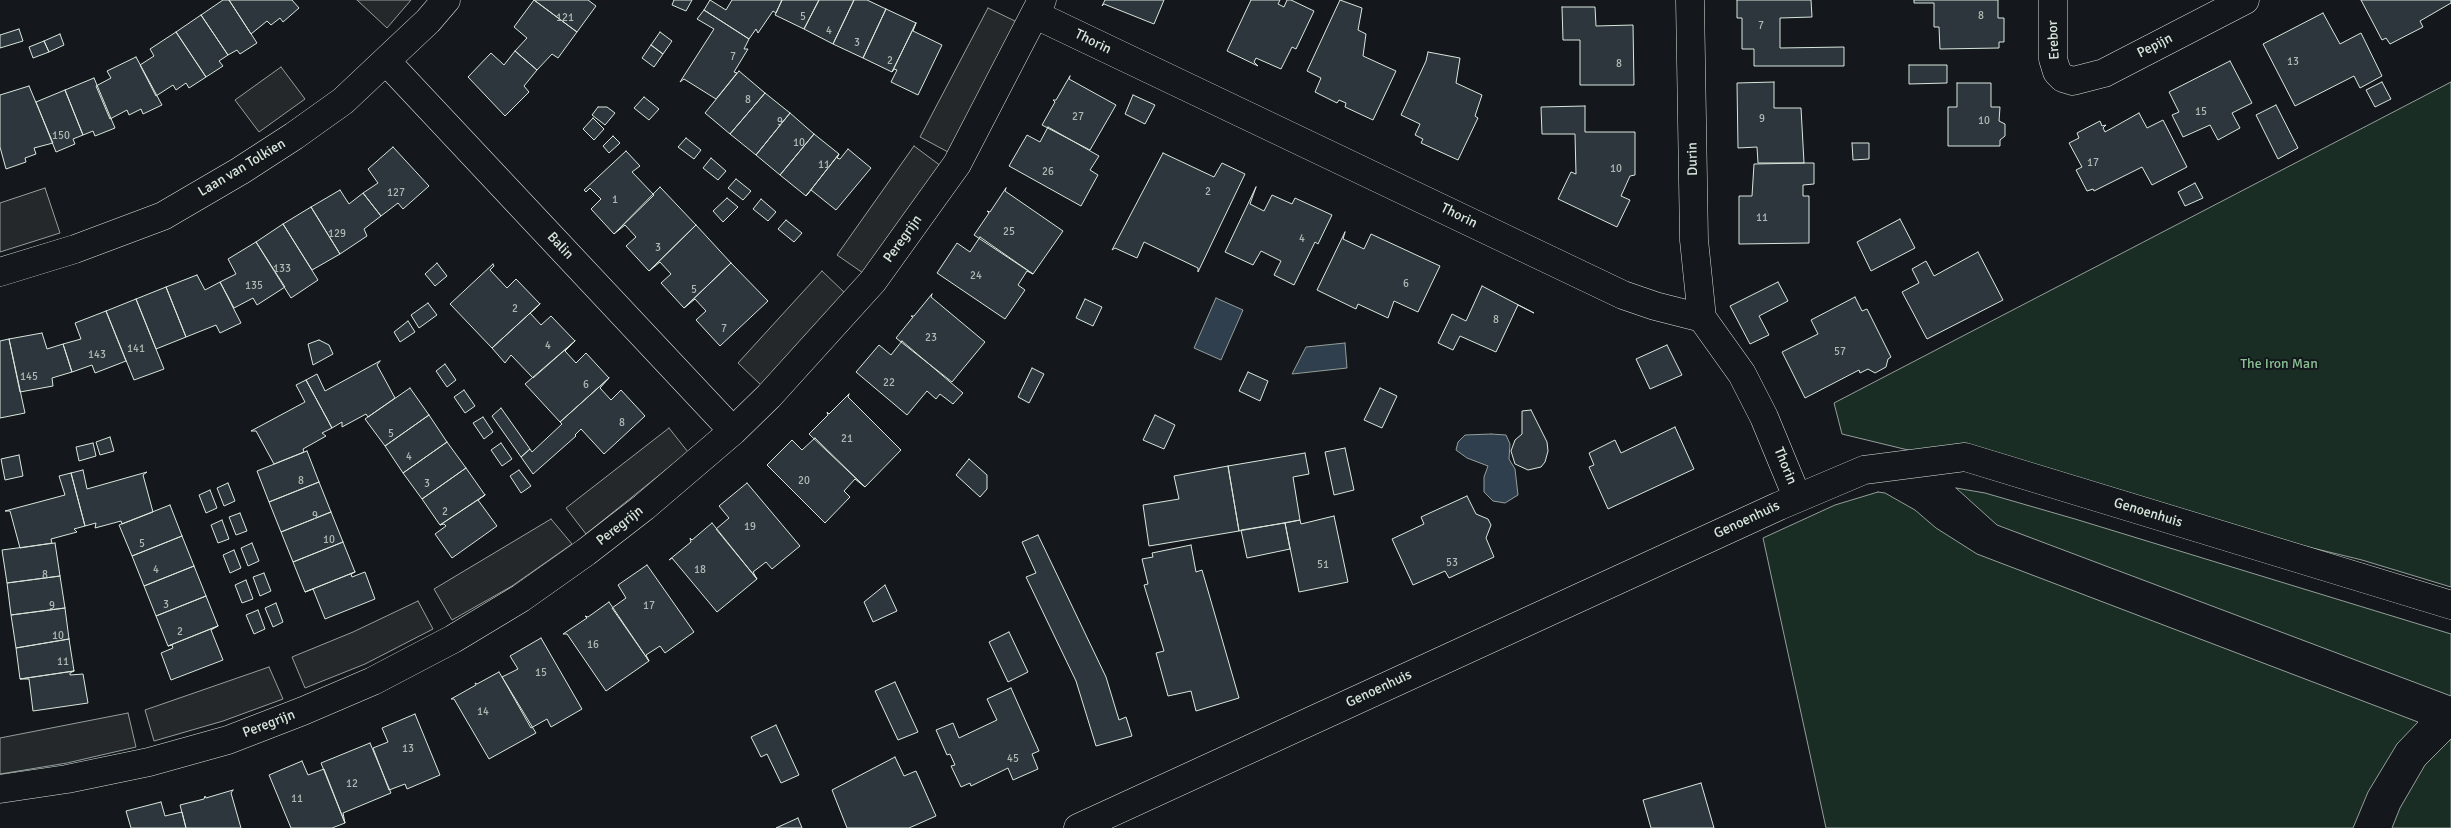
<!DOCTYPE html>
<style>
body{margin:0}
canvas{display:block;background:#14181c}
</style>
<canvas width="2451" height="828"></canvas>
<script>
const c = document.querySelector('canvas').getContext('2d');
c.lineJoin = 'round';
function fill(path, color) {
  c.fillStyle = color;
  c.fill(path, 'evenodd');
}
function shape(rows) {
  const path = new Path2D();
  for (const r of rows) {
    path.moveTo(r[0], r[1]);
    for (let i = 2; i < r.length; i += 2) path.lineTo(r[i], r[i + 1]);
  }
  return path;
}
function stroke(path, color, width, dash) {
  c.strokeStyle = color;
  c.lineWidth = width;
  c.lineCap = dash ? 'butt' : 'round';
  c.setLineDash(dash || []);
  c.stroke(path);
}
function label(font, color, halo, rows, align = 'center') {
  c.font = font + ' Signika,sans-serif';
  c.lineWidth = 4;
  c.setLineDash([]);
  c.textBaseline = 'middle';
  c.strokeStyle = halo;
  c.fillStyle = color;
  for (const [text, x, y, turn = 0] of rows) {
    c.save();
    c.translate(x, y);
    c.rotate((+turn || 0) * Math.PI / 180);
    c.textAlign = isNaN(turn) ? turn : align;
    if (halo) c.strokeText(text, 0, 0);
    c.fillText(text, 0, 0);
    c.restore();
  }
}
const green = shape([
 [2451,82,2451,587,2362,560,1842,434,1834,403,2451,82],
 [1956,488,1985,493,2075,519,2451,634,2451,696,1997,525,1956,488],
 [1878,492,1885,493,1915,510,1936,528,1977,554,2418,722,2397,744,2368,792,2353,828,1826,828,1763,538,1835,505,1878,492],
 [2451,739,2451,828,2392,828,2400,808,2425,765,2451,739]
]);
const parking = shape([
 [357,0,411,0,387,28,357,0],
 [988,8,1017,22,948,152,920,137,988,8],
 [281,67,305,99,259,132,235,100,281,67],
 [914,146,941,166,863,273,837,255,914,146],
 [45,188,60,233,0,252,0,203,45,188],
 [822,271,846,294,762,386,738,363,822,271],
 [669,428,688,452,586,534,566,508,669,428],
 [551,519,572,544,512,586,452,620,434,589,551,519],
 [418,601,433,629,365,664,305,688,292,657,353,632,418,601],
 [269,667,283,699,223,721,154,741,145,710,269,667],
 [128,713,136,747,67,763,0,774,0,738,128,713]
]);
const water = shape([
 [1216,298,1243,310,1221,360,1194,348,1216,298],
 [1345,343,1347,368,1292,374,1306,347,1345,343],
 [1491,434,1506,435,1510,444,1509,459,1515,469,1518,495,1505,503,1493,501,1484,492,1484,477,1488,466,1467,458,1456,450,1458,442,1465,435,1491,434]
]);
const building = shape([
 [223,0,229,0,257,43,240,54,237,50,228,55,201,15,223,0],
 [229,0,292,0,299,8,283,22,280,18,271,25,267,21,251,34,229,0],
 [534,0,577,32,558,58,552,54,537,70,515,51,527,38,514,27,534,0],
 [534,0,588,0,596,6,577,32,534,0],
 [674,0,692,0,686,11,672,5,674,0],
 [710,0,726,10,732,0,782,0,776,13,773,11,758,33,756,29,749,39,704,10,710,0],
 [782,0,819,0,804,29,775,15,782,0],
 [819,0,854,0,833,44,804,29,819,0],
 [854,0,867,0,886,9,863,58,833,44,854,0],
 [1105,0,1164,0,1154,24,1104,4,1102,6,1105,0],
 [1251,0,1280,0,1278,4,1284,7,1287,0,1291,0,1314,11,1296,49,1292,47,1281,69,1256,58,1254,62,1258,66,1227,51,1251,0],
 [1340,0,1362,8,1358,30,1366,34,1363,56,1396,71,1373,120,1345,107,1346,103,1339,100,1337,103,1315,92,1321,78,1307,71,1340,0],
 [1737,0,1811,0,1812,17,1780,18,1780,48,1844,47,1844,66,1754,66,1754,49,1742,49,1742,18,1737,18,1737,0],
 [1914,0,1998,0,1998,18,2004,18,2004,42,1999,42,1999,48,1940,49,1939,27,1934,27,1934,3,1914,3,1914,0],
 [2361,0,2451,0,2451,3,2420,21,2423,27,2390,44,2386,38,2382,40,2361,0],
 [1562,7,1595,7,1596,26,1633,25,1634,85,1580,85,1580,40,1563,40,1562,7],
 [886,9,916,23,892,72,863,58,886,9],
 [704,10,749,39,744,49,748,49,734,72,737,73,716,99,684,79,680,82,714,29,697,19,704,10],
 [2323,13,2340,44,2361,33,2382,76,2360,88,2354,76,2295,106,2263,44,2323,13],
 [201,15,228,55,219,61,223,66,206,77,176,32,201,15],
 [916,23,913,31,942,45,918,95,891,82,897,70,894,69,892,72,916,23],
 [19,29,23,41,0,48,0,35,19,29],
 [176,32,206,77,189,88,186,83,176,90,173,85,156,96,140,65,154,56,150,49,176,32],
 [660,32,672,41,663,54,651,45,660,32],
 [60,34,64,45,49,52,44,41,60,34],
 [44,41,49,52,33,58,29,47,44,41],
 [651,45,663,54,654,67,642,58,651,45],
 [515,51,537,70,524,86,529,92,505,116,468,77,491,53,504,65,515,51],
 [1428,52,1460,58,1456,83,1482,95,1475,116,1478,118,1458,160,1421,143,1423,139,1415,135,1420,124,1401,115,1426,61,1428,52],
 [136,57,162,105,143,114,141,109,129,115,127,110,110,119,96,86,111,78,107,71,136,57],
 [2230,61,2252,103,2232,113,2240,128,2218,140,2210,125,2183,137,2172,115,2179,112,2169,92,2230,61],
 [1909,65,1947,65,1947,83,1909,84,1909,65],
 [739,71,765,93,730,134,705,113,739,71],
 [1070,76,1069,79,1116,105,1090,150,1042,125,1055,102,1053,100,1056,100,1070,76],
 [94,78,115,128,95,136,93,131,83,135,65,90,94,78],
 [1774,82,1774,108,1801,108,1804,163,1758,163,1757,147,1738,148,1737,83,1774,82],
 [2382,82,2391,99,2375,107,2366,90,2382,82],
 [1957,83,1991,83,1991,107,2000,107,1999,121,2005,124,2005,136,2000,140,2000,146,1948,146,1948,107,1957,107,1957,83],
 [29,86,53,143,34,148,36,154,25,158,26,162,6,169,0,147,0,95,29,86],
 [65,90,83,135,73,139,75,144,56,152,36,102,65,90],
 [765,93,790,113,756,155,730,134,765,93],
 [1133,95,1155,105,1145,124,1125,114,1133,95],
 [644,97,659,109,649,120,634,108,644,97],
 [2276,105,2298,148,2278,159,2256,115,2276,105],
 [1585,106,1585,132,1635,132,1635,175,1630,176,1621,196,1630,200,1617,227,1558,199,1571,172,1576,174,1575,134,1542,134,1541,107,1585,106],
 [598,107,607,107,615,113,605,125,592,115,598,107],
 [790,113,814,134,780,175,756,155,790,113],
 [2139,113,2147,128,2163,120,2187,167,2152,185,2142,167,2094,191,2093,189,2087,191,2076,170,2082,167,2069,143,2079,138,2077,133,2100,121,2102,126,2106,125,2103,128,2105,132,2139,113],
 [593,118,604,129,594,140,583,129,593,118],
 [1048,127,1099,156,1090,170,1098,175,1081,206,1009,166,1027,135,1040,142,1048,127],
 [814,134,839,154,806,196,780,175,814,134],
 [613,136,620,143,609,153,603,146,613,136],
 [686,138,701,150,694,159,678,147,686,138],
 [1852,143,1869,143,1869,159,1853,160,1852,143],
 [393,147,429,186,403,209,398,203,381,216,363,193,378,183,368,169,393,147],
 [848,149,871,168,836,210,811,190,806,196,839,154,837,158,840,159,848,149],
 [626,151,640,166,632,172,654,195,614,234,591,209,601,199,590,188,586,192,584,190,626,151],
 [1163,153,1214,177,1222,163,1245,174,1198,272,1198,268,1144,242,1137,258,1115,248,1112,250,1163,153],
 [711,158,726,171,718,180,703,168,711,158],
 [1804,163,1814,163,1814,184,1803,185,1803,196,1809,196,1809,243,1739,244,1739,196,1752,196,1754,164,1804,163],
 [736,179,751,191,743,200,728,188,736,179],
 [2195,183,2203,198,2185,206,2178,192,2195,183],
 [660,187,696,225,649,271,626,246,636,237,625,225,614,234,660,187],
 [1256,187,1250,204,1264,211,1272,195,1292,204,1295,198,1332,215,1318,244,1315,242,1294,285,1274,275,1281,261,1261,251,1253,265,1225,252,1256,187],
 [1006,188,1005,191,1063,231,1033,274,974,235,989,213,987,211,990,212,1006,188],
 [340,190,349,204,363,193,381,216,364,229,367,236,340,254,311,207,340,190],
 [727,198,738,207,723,222,713,211,727,198],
 [761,199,776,212,768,221,753,209,761,199],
 [311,207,340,254,312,270,283,224,311,207],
 [1900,219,1915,248,1871,271,1857,242,1900,219],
 [786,220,802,233,794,242,778,229,786,220],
 [283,224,318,280,291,298,256,242,283,224],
 [696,225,731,263,684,308,661,283,671,274,660,262,649,271,696,225],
 [1345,232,1343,239,1364,249,1371,234,1440,266,1418,312,1394,301,1388,318,1358,304,1356,309,1317,290,1345,232],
 [980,237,1033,274,1027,271,1018,285,1025,290,1005,319,937,273,957,243,970,252,980,237],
 [256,242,285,287,257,305,253,298,234,308,220,282,236,274,228,259,256,242],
 [1978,252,2003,300,1927,339,1902,292,1919,283,1912,269,1926,261,1934,276,1978,252],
 [437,263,447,276,435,286,425,274,437,263],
 [731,263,768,301,720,346,696,320,706,311,695,299,684,308,731,263],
 [493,264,494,266,490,270,507,288,516,279,540,304,492,348,450,304,493,264],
 [197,275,205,290,220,282,241,323,220,333,216,325,186,337,166,287,197,275],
 [1778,282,1788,301,1759,316,1769,335,1750,344,1730,306,1778,282],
 [1482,286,1534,313,1518,305,1496,352,1460,336,1453,350,1438,343,1452,314,1466,321,1482,286],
 [166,287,186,337,156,349,136,299,166,287],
 [932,294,931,297,985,342,952,382,896,338,913,317,911,316,914,316,932,294],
 [1855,297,1862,311,1867,309,1891,357,1888,359,1886,367,1875,373,1868,369,1860,373,1859,370,1805,398,1782,352,1818,334,1811,320,1855,297],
 [136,299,164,369,134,380,106,311,136,299],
 [1085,299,1102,307,1093,326,1076,318,1085,299],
 [428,303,437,315,419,328,411,315,428,303],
 [540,304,530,313,541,325,551,316,575,341,533,378,511,355,505,363,492,348,540,304],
 [106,311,126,361,95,373,92,365,72,372,63,344,81,339,75,323,106,311],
 [408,321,415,332,400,342,394,332,408,321],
 [42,333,47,349,63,344,72,372,52,378,53,386,20,392,9,339,42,333],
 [9,339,25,413,0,418,0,341,9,339],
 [319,340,329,345,333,354,313,365,308,344,319,340],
 [575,341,565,351,576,363,586,353,609,378,560,422,525,384,575,341],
 [902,341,963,393,953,404,940,394,936,399,927,391,907,415,856,372,879,345,891,355,902,341],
 [1667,345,1682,375,1650,389,1636,359,1667,345],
 [380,361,377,365,395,398,368,417,366,414,342,427,342,422,332,428,306,380,317,374,325,391,380,361],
 [445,364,456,380,447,387,436,371,445,364],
 [1032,368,1044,374,1029,403,1018,397,1032,368],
 [1248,372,1268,381,1260,401,1239,391,1248,372],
 [609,378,600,388,611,400,621,390,645,416,604,454,581,429,575,435,576,436,533,474,521,457,530,449,532,452,562,424,560,422,609,378],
 [306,380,332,428,322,433,326,436,303,449,304,452,274,464,256,431,251,431,305,402,296,385,306,380],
 [410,388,429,415,385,446,365,419,410,388],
 [1380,388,1397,396,1382,428,1364,420,1380,388],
 [464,390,475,406,465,413,454,397,464,390],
 [849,394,848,397,901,450,865,487,809,434,828,415,827,412,829,414,849,394],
 [501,408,530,449,521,457,492,416,501,408],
 [1531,410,1547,442,1548,451,1545,462,1541,467,1528,470,1515,464,1511,451,1515,440,1522,434,1522,411,1531,410],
 [429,415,447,442,403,473,385,446,429,415],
 [1155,415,1175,425,1164,449,1143,440,1155,415],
 [483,417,493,432,484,439,473,423,483,417],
 [1675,427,1694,469,1608,509,1589,467,1594,465,1589,453,1615,440,1621,453,1675,427],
 [110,437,114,451,100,455,96,442,110,437],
 [815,438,865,487,855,479,844,491,850,497,825,523,767,465,792,440,802,450,815,438],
 [447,442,466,468,422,499,403,473,447,442],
 [93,443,96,456,79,461,76,447,93,443],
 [501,443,512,459,502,466,491,450,501,443],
 [1345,448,1354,490,1334,495,1325,452,1345,448],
 [307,451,319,482,269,502,257,471,307,451],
 [1305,453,1309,474,1293,477,1300,520,1239,531,1228,466,1305,453],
 [19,455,23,476,5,480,1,459,19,455],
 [969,459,987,475,987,489,980,497,956,475,969,459],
 [1228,466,1239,531,1149,546,1143,505,1179,499,1174,476,1228,466],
 [466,468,485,495,440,525,422,499,466,468],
 [83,470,87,489,147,472,143,475,153,512,122,524,121,521,95,528,96,523,85,526,71,473,83,470],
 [519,470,531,486,521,493,510,476,519,470],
 [71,473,85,526,74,529,77,532,51,539,52,543,20,548,10,511,5,511,65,495,59,476,71,473],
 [319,482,331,512,281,532,269,502,319,482],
 [228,483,235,501,224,506,217,488,228,483],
 [747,483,800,546,772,569,766,562,753,572,757,579,716,529,729,518,719,506,747,483],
 [210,490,217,508,206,513,199,495,210,490],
 [485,495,478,500,497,526,452,558,435,534,446,526,444,524,440,525,485,495],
 [1467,496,1476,514,1488,519,1491,525,1486,538,1494,557,1449,578,1445,571,1413,585,1392,539,1424,524,1421,517,1467,496],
 [170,505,182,536,132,556,119,525,170,505],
 [331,512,343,542,293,562,281,532,331,512],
 [240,513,247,531,236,535,229,517,240,513],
 [1334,516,1348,582,1299,592,1285,523,1300,520,1301,524,1334,516],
 [222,520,229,539,218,543,211,525,222,520],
 [712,523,757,579,717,612,672,558,669,560,691,542,690,538,692,540,712,523],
 [1285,523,1290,549,1247,558,1241,530,1285,523],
 [1038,535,1106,677,1119,720,1126,717,1132,736,1096,746,1076,681,1026,577,1036,573,1022,542,1038,535],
 [182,536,194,566,144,586,132,556,182,536],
 [343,542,355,572,305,592,293,562,343,542],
 [55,543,60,576,7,583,2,550,55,543],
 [252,543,259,561,248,566,241,548,252,543],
 [1191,545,1196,572,1202,570,1239,698,1196,711,1191,691,1168,696,1156,653,1164,651,1144,585,1148,584,1142,559,1153,557,1152,553,1191,545],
 [234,550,241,568,230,573,223,555,234,550],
 [647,565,694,632,665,653,660,646,646,655,649,661,612,608,626,598,618,585,647,565],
 [194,566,206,596,156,616,144,586,194,566],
 [355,572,351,574,352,577,365,572,375,599,325,619,313,589,305,592,355,572],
 [264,573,271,591,260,596,253,577,264,573],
 [60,576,65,608,11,615,7,583,60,576],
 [246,580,253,599,242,603,235,585,246,580],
 [885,585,897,611,873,622,864,602,885,585],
 [206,596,218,626,168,646,156,616,206,596],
 [609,602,649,661,606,691,567,634,563,634,587,618,585,616,588,617,609,602],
 [276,603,283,622,273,627,265,608,276,603],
 [65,608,69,639,16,648,11,615,65,608],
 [258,610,265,629,254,634,246,615,258,610],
 [218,626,211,630,223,660,171,680,161,653,173,648,172,645,168,646,218,626],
 [1009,632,1028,672,1008,682,989,642,1009,632],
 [541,638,582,709,551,727,547,719,531,728,502,677,518,669,510,656,541,638],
 [69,639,74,671,20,679,16,648,69,639],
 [74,671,70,673,70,675,83,674,88,703,33,711,29,679,20,679,74,671],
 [499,672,536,733,489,759,454,699,451,699,476,685,475,683,477,684,499,672],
 [895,682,918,732,898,740,875,691,895,682],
 [1011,688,1039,751,1032,754,1038,769,1013,780,1008,768,971,786,970,783,961,787,951,766,955,765,950,754,947,755,936,730,953,723,959,738,997,720,987,699,1011,688],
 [415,714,440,775,407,789,405,784,389,790,373,748,388,742,382,728,415,714],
 [776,725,799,775,781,783,767,754,761,757,751,737,776,725],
 [370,743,391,793,343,813,345,823,321,763,370,743],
 [895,757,904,776,916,771,936,816,909,828,847,828,832,790,895,757],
 [302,761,308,775,324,769,345,823,332,828,291,828,269,775,302,761],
 [1701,783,1714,828,1651,828,1643,800,1701,783],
 [233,790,231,793,241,828,186,828,180,805,204,799,205,796,206,798,233,790],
 [161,802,165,816,182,812,186,828,131,828,126,811,161,802],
 [798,818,802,828,776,828,798,818]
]);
const minor = shape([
 [1690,0,1694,240,1702,318],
 [2053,0,2053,59,2057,72,2063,78,2073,81,2104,73,2245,0],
 [1036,15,1623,295,1655,306,1702,318,1742,374,1764,417,1797,497],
 [386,61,733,431],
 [0,272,75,249,163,216,240,171,294,136,343,101,428,21,446,0],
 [0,789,67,779,149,762,228,740,303,711,373,681,453,639,521,598,586,552,644,507,733,431,769,396,873,281,957,164,1042,0],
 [1078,828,1779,506,1864,470,1965,457,2451,605]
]);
const numberNames = [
 ["8",1981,16],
 ["5",803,17],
 ["121",565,18],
 ["7",1761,26],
 ["4",829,31],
 ["3",857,43],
 ["7",733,57],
 ["2",890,61],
 ["13",2293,62],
 ["8",1619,64],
 ["8",748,100],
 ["15",2201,112],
 ["27",1078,117],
 ["9",1762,119],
 ["10",1984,121],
 ["9",780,122],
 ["150",61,136],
 ["10",799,143],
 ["17",2093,163],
 ["11",824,165],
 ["10",1616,169],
 ["26",1048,172],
 ["2",1208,192],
 ["127",396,193],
 ["1",615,200],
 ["11",1762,218],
 ["25",1009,232],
 ["129",337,234],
 ["4",1302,239],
 ["3",658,248],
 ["133",282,269],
 ["24",976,276],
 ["6",1406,284],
 ["135",254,286],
 ["5",694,290],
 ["2",515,309],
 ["8",1496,320],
 ["7",724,329],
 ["23",931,338],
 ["4",548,346],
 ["141",136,349],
 ["57",1840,352],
 ["143",97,355],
 ["145",29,377],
 ["22",889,383],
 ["6",586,385],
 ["8",622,423],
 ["5",391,434],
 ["21",847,439],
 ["4",409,457],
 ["8",301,481],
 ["20",804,481],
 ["3",427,484],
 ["2",445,512],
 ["9",315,516],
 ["19",750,527],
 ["10",329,540],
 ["5",142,544],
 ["53",1452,563],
 ["51",1323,565],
 ["4",156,570],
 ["18",700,570],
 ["8",45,575],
 ["3",166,605],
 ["9",52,606],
 ["17",649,606],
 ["2",180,632],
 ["10",58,636],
 ["16",593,645],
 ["11",63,662],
 ["15",541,673],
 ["14",483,712],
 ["13",408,749],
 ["45",1013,759],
 ["12",352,784],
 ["11",297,799]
];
const streetNames = [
 ["Erebor",2054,40,-93],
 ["Thorin",1093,42,26],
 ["Pepijn",2155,46,-27],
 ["Durin",1693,159,-91],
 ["Laan van Tolkien",242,168,-31],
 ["Thorin",1459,216,26],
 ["Peregrijn",903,239,-54],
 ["Balin",560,246,47],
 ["Thorin",1785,466,68],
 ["Genoenhuis",2148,513,17],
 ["Genoenhuis",1747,520,-25],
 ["Peregrijn",620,526,-38],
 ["Genoenhuis",1379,689,-25],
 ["Peregrijn",269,724,-21]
];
const parkNames = [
 ["The Iron Man",2279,364]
];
fill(green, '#1a2d24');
stroke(green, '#939e99', 1);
fill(parking, '#24282b');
stroke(parking, '#939e99', 1);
fill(water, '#2f3f4d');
stroke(water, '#939e99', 1);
fill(building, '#2c363c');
stroke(building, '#d8e6dc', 1);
stroke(minor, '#d8e6dc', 29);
stroke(minor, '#14181c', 28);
label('11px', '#adbab4', null, numberNames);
label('14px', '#d8e6dc', '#14181c', streetNames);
label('14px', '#8ac095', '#14181c', parkNames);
</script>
